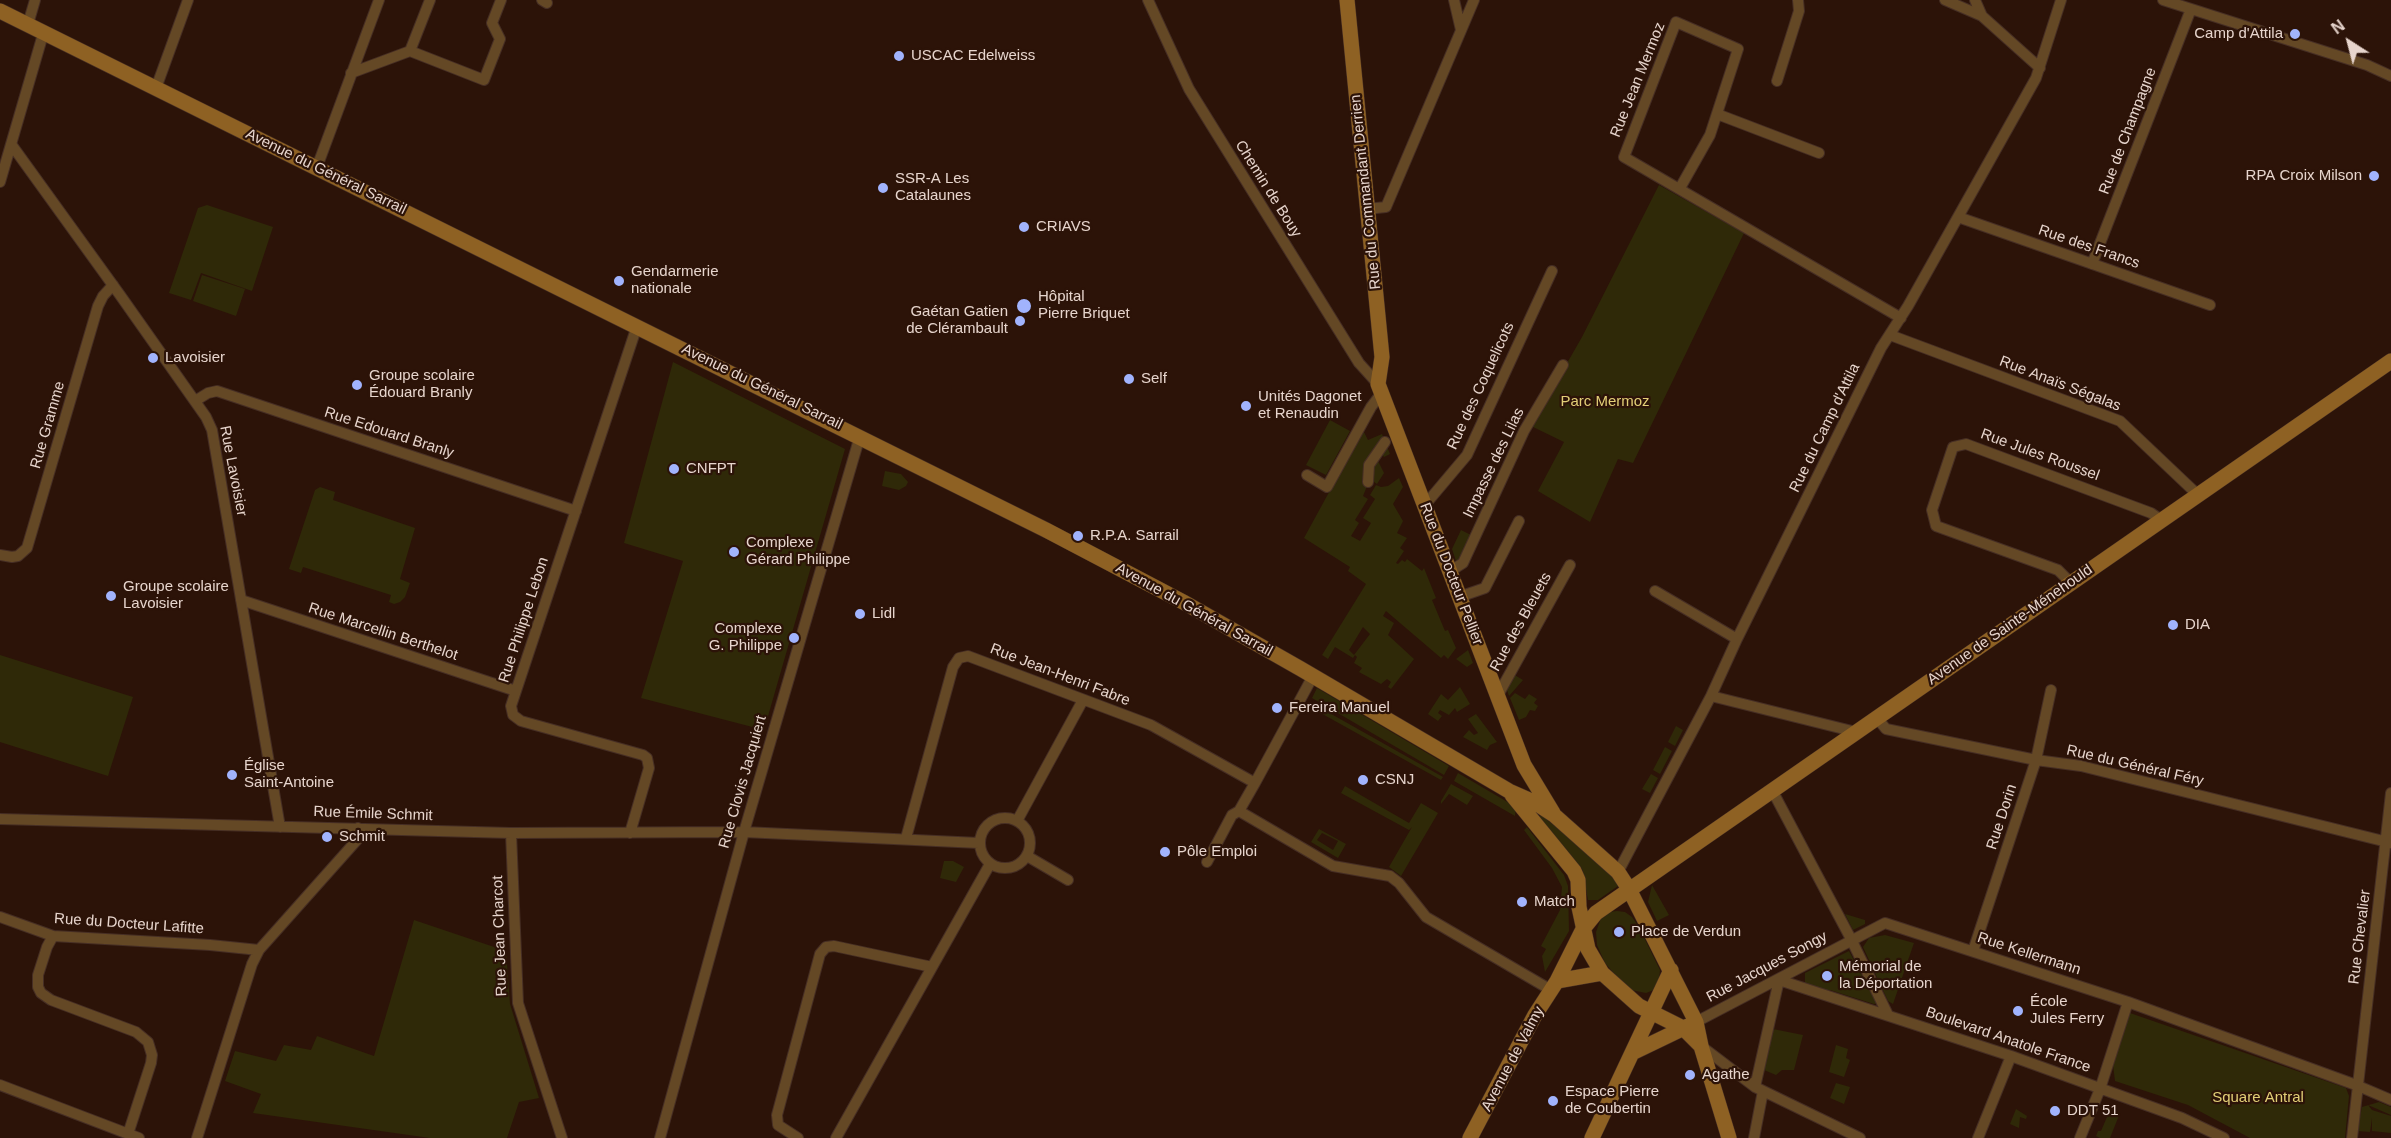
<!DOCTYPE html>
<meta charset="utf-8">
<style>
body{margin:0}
#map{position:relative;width:2391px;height:1138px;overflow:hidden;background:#2c1308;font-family:Arial,sans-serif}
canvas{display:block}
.north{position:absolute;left:2319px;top:12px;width:60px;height:60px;-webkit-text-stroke:4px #2c1308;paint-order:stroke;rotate:324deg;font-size:16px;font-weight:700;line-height:24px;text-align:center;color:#e7d5cd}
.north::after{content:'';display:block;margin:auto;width:21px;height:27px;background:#e7d5cd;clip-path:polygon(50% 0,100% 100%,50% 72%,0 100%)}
</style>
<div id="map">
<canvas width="2391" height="1138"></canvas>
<div class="north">N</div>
</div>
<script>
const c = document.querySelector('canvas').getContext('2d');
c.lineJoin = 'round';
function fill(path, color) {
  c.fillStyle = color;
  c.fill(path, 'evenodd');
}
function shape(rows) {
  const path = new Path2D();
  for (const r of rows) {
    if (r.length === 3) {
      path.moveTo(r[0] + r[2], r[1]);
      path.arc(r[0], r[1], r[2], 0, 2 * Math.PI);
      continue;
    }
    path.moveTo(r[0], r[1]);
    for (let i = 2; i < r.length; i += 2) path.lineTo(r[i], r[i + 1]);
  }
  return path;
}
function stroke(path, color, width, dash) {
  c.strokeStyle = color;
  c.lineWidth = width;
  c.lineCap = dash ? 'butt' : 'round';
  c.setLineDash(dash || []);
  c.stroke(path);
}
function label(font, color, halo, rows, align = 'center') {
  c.font = font + ' Arial,sans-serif';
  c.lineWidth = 4.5;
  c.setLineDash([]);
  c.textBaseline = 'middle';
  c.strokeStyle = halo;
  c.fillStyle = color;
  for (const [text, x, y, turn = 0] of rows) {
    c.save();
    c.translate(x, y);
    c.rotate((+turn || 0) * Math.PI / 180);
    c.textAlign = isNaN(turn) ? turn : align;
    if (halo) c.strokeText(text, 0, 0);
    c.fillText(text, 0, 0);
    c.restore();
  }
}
const green = shape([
 [1659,185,1744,233,1633,463,1618,459,1590,522,1538,491,1564,442,1531,426,1582,337],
 [207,205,273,227,252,291,201,273,191,300,169,293,198,208],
 [202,275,245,289,236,316,193,301],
 [673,362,845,449,764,730,641,698,683,561,624,543],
 [1330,420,1350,431,1326,475,1306,465],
 [1363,430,1368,440,1382,434,1390,454,1384,457,1381,453,1375,455,1384,473,1377,484,1370,479,1363,496,1368,499,1355,520,1359,523,1351,536,1360,541,1371,523,1363,518,1375,499,1370,495,1376,485,1381,487,1388,486,1399,478,1403,487,1393,504,1403,521,1397,533,1407,538,1400,548,1404,551,1396,563,1398,564,1402,560,1405,562,1407,559,1422,571,1424,568,1436,598,1432,600,1445,631,1448,630,1456,648,1448,659,1444,655,1441,658,1386,611,1383,616,1394,623,1388,635,1414,659,1391,689,1388,687,1391,682,1387,679,1381,684,1359,672,1362,668,1354,663,1357,657,1355,655,1353,658,1335,647,1328,659,1322,655,1366,584,1348,571,1350,567,1304,538],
 [1363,627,1370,634,1354,655,1349,650],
 [885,471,901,474,908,482,906,486,899,490,882,486],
 [320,487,335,492,333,500,415,528,400,579,410,583,405,597,400,602,394,604,389,602,391,595,303,567,301,573,289,569,315,490],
 [1461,530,1473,536,1457,564,1452,549],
 [1468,650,1473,663,1467,667,1456,659],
 [0,655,133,697,108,776,0,742],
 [1513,674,1523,680,1509,696,1506,687],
 [1460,687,1470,704,1457,712,1455,708,1449,715,1440,710,1438,713,1442,716,1438,721,1428,714,1441,694,1448,700],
 [1317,688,1449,766,1444,775,1312,698],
 [1515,693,1525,699,1529,694,1537,699,1534,703,1538,706,1535,711,1530,710,1526,717,1519,720,1510,698],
 [1310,702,1443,777,1441,780,1308,706],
 [1476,714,1497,742,1490,745,1487,750,1463,737,1469,730,1474,735,1478,733,1468,719],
 [1676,726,1683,730,1675,746,1668,742],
 [1665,747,1672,751,1660,774,1653,770],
 [1458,773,1516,807,1515,816,1454,781],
 [1651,774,1658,778,1650,793,1642,789],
 [1451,784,1473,796,1467,805,1449,794,1441,804,1441,801],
 [1345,786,1409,823,1421,803,1438,813,1401,876,1389,867,1412,827,1409,830,1341,793],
 [1541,815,1597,859,1612,874,1618,886,1598,900,1588,900,1582,869,1542,820,1539,816],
 [1527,827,1564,875,1568,886,1569,931,1545,972,1542,956,1546,949,1541,946,1560,910,1562,887,1552,868,1524,830],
 [1319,829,1346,844,1338,858,1311,842],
 [1322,833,1338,841,1333,850,1317,840],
 [944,861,953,861,964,867,956,882,940,878],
 [1652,885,1669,915,1657,921,1648,902],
 [1617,911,1625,912,1632,917,1639,927,1660,970,1659,981,1654,990,1646,993,1631,990,1617,977,1605,963,1597,945,1596,932,1601,918,1609,912],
 [1845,914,1865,920,1865,924,1853,930],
 [414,920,506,951,510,1004,539,1098,519,1102,507,1138,430,1138,253,1113,261,1094,225,1081,235,1051,276,1061,284,1045,311,1050,317,1036,374,1056],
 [1885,935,1914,943,1893,1004,1888,1001,1863,947,1869,938],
 [1849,951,1869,989,1874,993,1879,1003,1874,1004,1830,990,1824,991,1805,983,1805,973],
 [2130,1013,2346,1088,2349,1096,2345,1138,2250,1138,2188,1105,2115,1081,2113,1065],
 [1773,1029,1803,1035,1794,1070,1782,1070,1776,1075,1764,1070],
 [1836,1045,1848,1049,1846,1058,1850,1060,1844,1077,1829,1072],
 [1836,1083,1850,1087,1844,1104,1830,1098],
 [2379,1102,2391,1107,2391,1115,2368,1105,2372,1110,2391,1116,2391,1133,2372,1131,2372,1118,2370,1132,2357,1131,2362,1107],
 [2016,1109,2027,1116,2026,1119,2020,1117,2019,1128,2010,1124],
 [2112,1109,2120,1113,2110,1138,2100,1138,2096,1136,2098,1131,2101,1131,2110,1110]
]);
const street = shape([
 [542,0,547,3],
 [1148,0,1189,89,1359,363,1378,384],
 [1454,0,1461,30],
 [1945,0,1982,16],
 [1975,0,1982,16,2040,68],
 [2163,0,2367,65,2391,76],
 [28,24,35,0],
 [410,51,430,0],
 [351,73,410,51,484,80,500,39,492,23,501,0],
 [1777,81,1799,11,1798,0],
 [156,88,188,0],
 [1717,114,1819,153],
 [11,144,120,295,206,417,212,430,280,827],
 [317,167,379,0],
 [0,182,44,31],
 [1680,188,1710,135,1738,49,1676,22,1624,157,1901,318],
 [1367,209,1386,207,1474,0],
 [1958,217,2210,305],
 [2092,264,2191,9],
 [1890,335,2120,421,2198,495],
 [195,401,208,393,217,391,576,511],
 [1307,475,1327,487,1371,407,1381,394],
 [1368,482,1369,465,1385,442],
 [1424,506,1467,455,1552,271],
 [0,555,12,557,18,556,27,548,98,306,103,296,113,285],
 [1449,572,1463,563,1524,431,1563,365],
 [2071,583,2058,570,1936,526,1932,510,1953,447,1966,444,2151,513,2161,520],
 [1655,591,1737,639],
 [1459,597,1485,588,1519,521],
 [241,600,516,691],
 [1498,695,1570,565],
 [1711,696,1856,732],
 [1877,718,1886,729,2036,760,2081,766,2391,843],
 [1772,790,1851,939,1888,1015],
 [1239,811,1333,866,1390,876,1399,883,1426,917,1551,990],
 [1005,843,25],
 [0,819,511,833,744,832,979,843],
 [1017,821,1083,700],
 [511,833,518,1003,562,1138],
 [630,833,649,768,647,758,643,755,521,721,513,715,511,706,637,326],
 [906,838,953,667,959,658,968,656,1151,725,1255,783],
 [1027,856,1068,880],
 [1207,862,1232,815,1239,811,1255,783,1313,676],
 [1618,872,1711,696,1737,639,1881,348,1908,306,2036,78,2061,0],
 [0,917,53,936,210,945,259,950],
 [53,936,47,947,38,975,38,987,41,993,51,1000,136,1032,148,1042,152,1055,151,1063,128,1134],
 [1973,951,2036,760,2051,690],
 [1779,980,2011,1056,2182,1118,2224,1138],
 [1696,1022,1885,923,2128,1002,2356,1085,2391,1100],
 [1701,1046,1755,1087,1860,1138],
 [0,1085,139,1138],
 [1755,1087,1779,980],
 [197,1138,252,964,259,950,357,840,358,828],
 [660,1138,744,832,860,436],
 [798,1138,778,1125,777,1115,820,954,826,947,834,946,932,967],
 [836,1138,990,864],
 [1754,1138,1763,1091],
 [1978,1138,2011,1056],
 [2080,1138,2100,1089,2128,1002],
 [2352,1138,2391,793]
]);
const secondary = shape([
 [1347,0,1382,357,1378,384,1524,765,1553,813],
 [0,11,1046,530,1185,603,1301,669,1509,791,1534,802,1554,815,1618,872,1629,889,1696,1022,1701,1046,1729,1138],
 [1512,795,1574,871,1578,880,1579,907,1588,949,1602,973,1639,1006,1683,1028,1701,1046],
 [1557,981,1602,973],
 [1634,1052,1688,1026],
 [1470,1138,1535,1015,1557,981,1583,929,1596,913,2391,361],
 [1592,1138,1671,970]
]);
const markers = [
 [2295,34,6,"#a1b3fd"],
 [899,56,6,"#a1b3fd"],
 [2374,176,6,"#a1b3fd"],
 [883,188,6,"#a1b3fd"],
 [1024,227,6,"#a1b3fd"],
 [619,281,6,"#a1b3fd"],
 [1024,306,8,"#a1b3fd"],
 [1020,321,6,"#a1b3fd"],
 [153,358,6,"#a1b3fd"],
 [1129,379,6,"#a1b3fd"],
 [357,385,6,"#a1b3fd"],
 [1246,406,6,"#a1b3fd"],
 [674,469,6,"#a1b3fd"],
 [1078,536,6,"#a1b3fd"],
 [734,552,6,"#a1b3fd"],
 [111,596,6,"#a1b3fd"],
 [860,614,6,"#a1b3fd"],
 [2173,625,6,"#a1b3fd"],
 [794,638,6,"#a1b3fd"],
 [1277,708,6,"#a1b3fd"],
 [232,775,6,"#a1b3fd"],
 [1363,780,6,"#a1b3fd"],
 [327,837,6,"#a1b3fd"],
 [1165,852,6,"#a1b3fd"],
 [1522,902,6,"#a1b3fd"],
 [1619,932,6,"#a1b3fd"],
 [1827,976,6,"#a1b3fd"],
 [2018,1011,6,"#a1b3fd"],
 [1690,1075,6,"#a1b3fd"],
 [1553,1101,6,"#a1b3fd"],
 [2055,1111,6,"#a1b3fd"]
];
const poiNames = [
 ["Camp d'Attila",2283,34,"right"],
 ["USCAC Edelweiss",911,56],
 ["RPA Croix Milson",2362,176,"right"],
 ["SSR-A Les",895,179],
 ["Catalaunes",895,196],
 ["CRIAVS",1036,227],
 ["Gendarmerie",631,272],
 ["nationale",631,289],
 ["Hôpital",1038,297],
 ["Pierre Briquet",1038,314],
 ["Gaétan Gatien",1008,312,"right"],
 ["de Clérambault",1008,329,"right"],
 ["Lavoisier",165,358],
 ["Groupe scolaire",369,376],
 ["Édouard Branly",369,393],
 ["Self",1141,379],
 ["Unités Dagonet",1258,397],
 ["et Renaudin",1258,414],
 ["CNFPT",686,469],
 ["R.P.A. Sarrail",1090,536],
 ["Complexe",746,543],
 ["Gérard Philippe",746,560],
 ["Groupe scolaire",123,587],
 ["Lavoisier",123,604],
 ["Lidl",872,614],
 ["DIA",2185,625],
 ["Complexe",782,629,"right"],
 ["G. Philippe",782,646,"right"],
 ["Fereira Manuel",1289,708],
 ["Église",244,766],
 ["Saint-Antoine",244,783],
 ["CSNJ",1375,780],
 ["Schmit",339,837],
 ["Pôle Emploi",1177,852],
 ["Match",1534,902],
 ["Place de Verdun",1631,932],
 ["Mémorial de",1839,967],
 ["la Déportation",1839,984],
 ["École",2030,1002],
 ["Jules Ferry",2030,1019],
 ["Agathe",1702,1075],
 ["Espace Pierre",1565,1092],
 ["de Coubertin",1565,1109],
 ["DDT 51",2067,1111]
];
const streetNames = [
 ["Rue Jean Mermoz",1638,80,-68],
 ["Rue de Champagne",2128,131,-69],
 ["Avenue du Général Sarrail",326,172,26],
 ["Chemin de Bouy",1268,189,58],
 ["Rue du Commandant Derrien",1366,192,-96],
 ["Rue des Francs",2089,247,19],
 ["Rue Anaïs Ségalas",2060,384,21],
 ["Rue des Coquelicots",1481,386,-65],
 ["Avenue du Général Sarrail",762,387,26],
 ["Rue Gramme",48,425,-74],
 ["Rue du Camp d'Attila",1825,428,-64],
 ["Rue Edouard Branly",389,433,18],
 ["Rue Jules Roussel",2040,455,20],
 ["Impasse des Lilas",1494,463,-64],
 ["Rue Lavoisier",233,471,79],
 ["Rue du Docteur Pellier",1451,574,69],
 ["Avenue du Général Sarrail",1194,610,29],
 ["Rue Philippe Lebon",524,620,-72],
 ["Rue des Bleuets",1521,622,-61],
 ["Avenue de Sainte-Ménehould",2010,625,-35],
 ["Rue Marcellin Berthelot",383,632,18],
 ["Rue Jean-Henri Fabre",1060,675,21],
 ["Rue du Général Féry",2135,766,13],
 ["Rue Clovis Jacquiert",743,782,-74],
 ["Rue Émile Schmit",373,814,2],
 ["Rue Dorin",2002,817,-72],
 ["Rue du Docteur Lafitte",129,924,4],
 ["Rue Jean Charcot",500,936,-92],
 ["Rue Chevalier",2360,937,-83],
 ["Rue Kellermann",2029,954,18],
 ["Rue Jacques Songy",1767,967,-28],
 ["Boulevard Anatole France",2008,1040,19],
 ["Avenue de Valmy",1513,1059,-62]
];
const parkNames = [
 ["Parc Mermoz",1605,402],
 ["Square Antral",2258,1098]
];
fill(green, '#2f2908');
stroke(street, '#462e24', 12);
stroke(secondary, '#462e24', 16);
stroke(street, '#644825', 10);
stroke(secondary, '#8e6123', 15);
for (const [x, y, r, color] of markers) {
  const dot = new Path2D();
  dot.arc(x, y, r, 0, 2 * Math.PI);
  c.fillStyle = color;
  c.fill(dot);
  stroke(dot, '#2c1308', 2);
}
label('15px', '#e7d5cd', '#2c1308', poiNames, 'left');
label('15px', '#e7d5cd', '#2c1308', streetNames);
label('15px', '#e3cf77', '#2c1308', parkNames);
</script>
